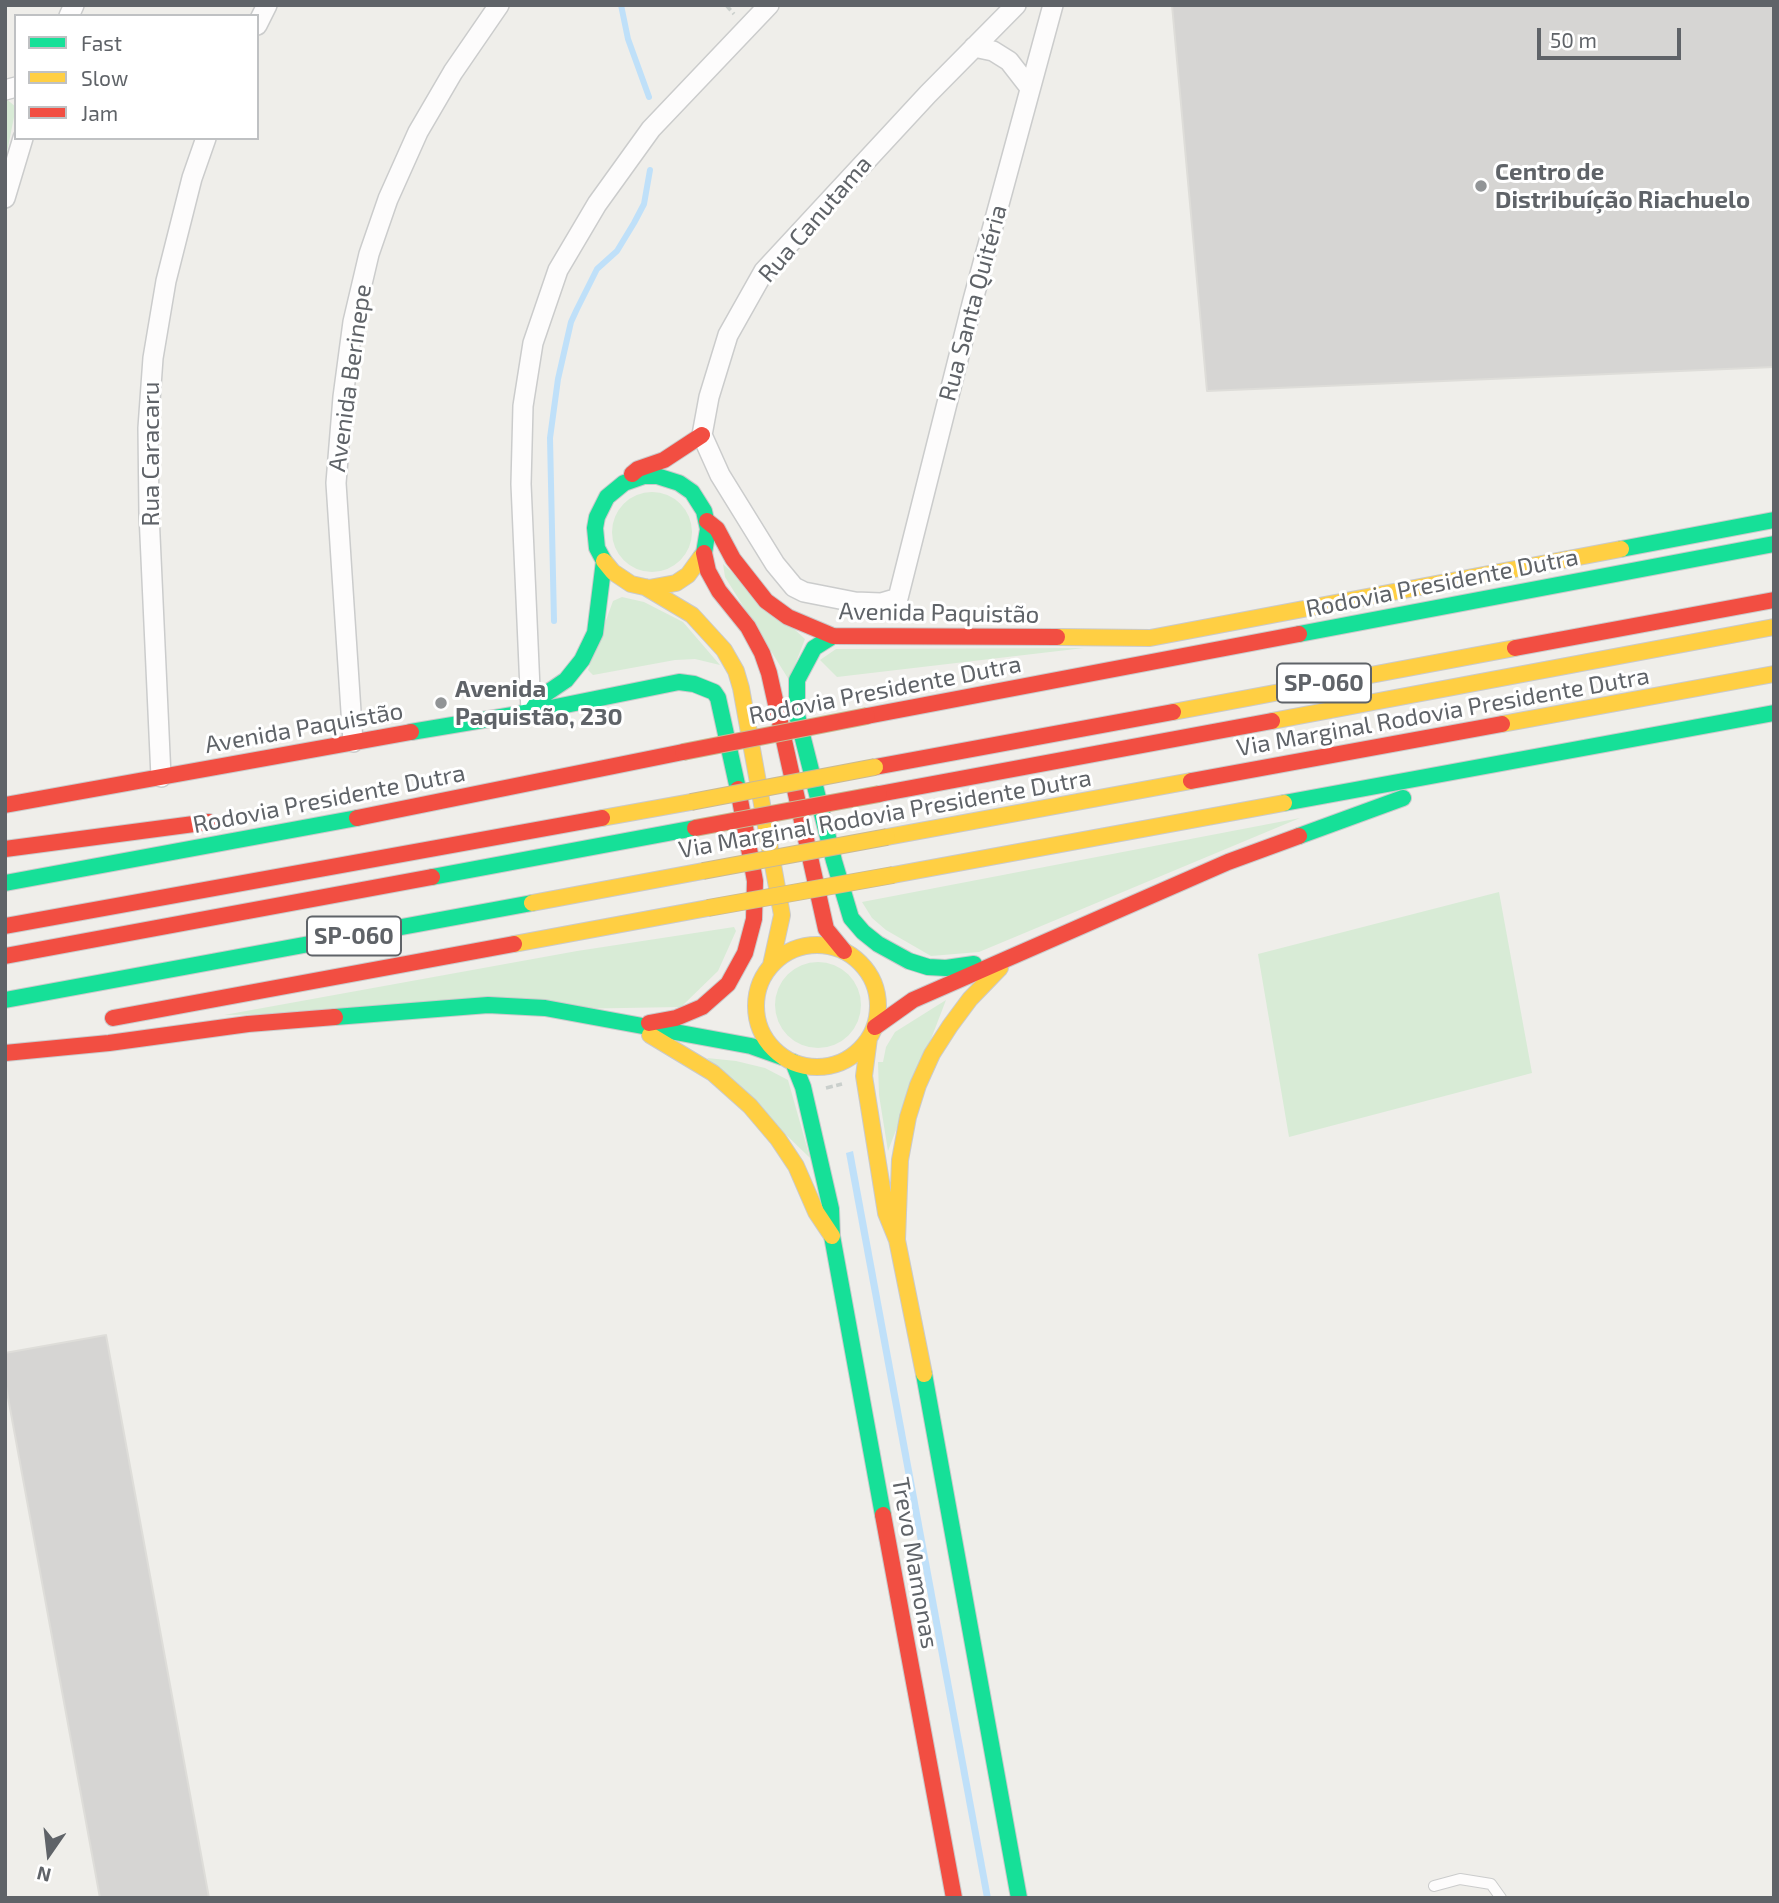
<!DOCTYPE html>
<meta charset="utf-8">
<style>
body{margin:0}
#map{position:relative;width:1779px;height:1903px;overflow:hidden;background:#efeeea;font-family:"Exo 2",sans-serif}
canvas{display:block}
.frame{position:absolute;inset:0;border:7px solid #5f6368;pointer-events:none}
.legend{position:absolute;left:14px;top:14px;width:245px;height:126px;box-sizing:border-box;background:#fff;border:2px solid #bfc1c3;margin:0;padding:9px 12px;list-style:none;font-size:21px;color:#5f6368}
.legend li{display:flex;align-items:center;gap:14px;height:35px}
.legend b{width:35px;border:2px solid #bfc1c3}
.north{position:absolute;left:14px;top:1819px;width:70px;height:70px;-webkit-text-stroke:5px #fff;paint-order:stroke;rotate:194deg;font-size:19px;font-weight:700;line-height:28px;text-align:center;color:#5f6368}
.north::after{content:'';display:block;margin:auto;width:24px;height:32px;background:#5f6368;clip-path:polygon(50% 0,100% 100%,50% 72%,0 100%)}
.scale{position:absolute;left:1537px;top:28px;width:144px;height:32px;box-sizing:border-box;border:4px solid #5f6368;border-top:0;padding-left:9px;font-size:21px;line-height:24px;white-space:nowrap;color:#5f6368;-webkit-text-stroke:5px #fff;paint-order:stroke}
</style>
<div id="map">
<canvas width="1779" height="1903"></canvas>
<div class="frame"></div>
<ul class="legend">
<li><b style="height:9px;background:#16e098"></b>Fast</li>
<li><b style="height:9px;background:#ffcf43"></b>Slow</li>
<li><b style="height:9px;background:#f24e42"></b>Jam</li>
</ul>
<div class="north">N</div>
<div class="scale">50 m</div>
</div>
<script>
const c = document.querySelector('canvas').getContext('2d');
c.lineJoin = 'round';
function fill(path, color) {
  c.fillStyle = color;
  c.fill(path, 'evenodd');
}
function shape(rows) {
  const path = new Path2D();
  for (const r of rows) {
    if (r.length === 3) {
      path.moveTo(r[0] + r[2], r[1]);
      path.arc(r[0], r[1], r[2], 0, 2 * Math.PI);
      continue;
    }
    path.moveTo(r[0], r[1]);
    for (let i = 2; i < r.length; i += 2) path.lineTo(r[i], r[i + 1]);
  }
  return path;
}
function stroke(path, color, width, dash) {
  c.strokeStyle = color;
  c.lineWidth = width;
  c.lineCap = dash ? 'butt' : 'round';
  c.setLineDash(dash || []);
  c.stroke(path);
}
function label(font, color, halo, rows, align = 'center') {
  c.font = font + ' "Exo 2",sans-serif';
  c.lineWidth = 6;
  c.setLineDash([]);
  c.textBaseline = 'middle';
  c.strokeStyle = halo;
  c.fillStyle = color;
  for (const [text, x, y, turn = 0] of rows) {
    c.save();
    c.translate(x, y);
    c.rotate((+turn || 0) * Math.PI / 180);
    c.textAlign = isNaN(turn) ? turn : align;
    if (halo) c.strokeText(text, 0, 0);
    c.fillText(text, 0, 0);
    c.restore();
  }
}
const green = shape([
 [5,98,16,107,5,162],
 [652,532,40],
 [723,564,805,639,789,680,725,577],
 [622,597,644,602,683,622,720,665,695,659,675,660,593,675,588,670,613,601],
 [1084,648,837,677,820,660,836,649],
 [1300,818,979,952,931,956,886,930,872,918,862,902],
 [1499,892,1532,1073,1289,1137,1258,954],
 [734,927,736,931,718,971,681,1007,224,1015,577,951],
 [818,1005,43],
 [946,1000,888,1151,879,1095,878,1062,883,1062,886,1047,895,1032],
 [707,1058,736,1061,765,1068,788,1080,810,1158]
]);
const water = shape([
 [853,1151,991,1898,984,1898,846,1153]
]);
const stream = shape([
 [621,5,628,39,649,97],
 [554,621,550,438,558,379,571,322,577,309,597,269,617,251,634,223,644,204,650,170]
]);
const building = shape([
 [1172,5,1774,5,1774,367,1207,391,1172,5],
 [106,1335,209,1898,100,1898,5,1381,5,1353,106,1335]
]);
const path = shape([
 [726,5,734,14],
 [826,1088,842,1084]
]);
const lane = shape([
 [1434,1886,1460,1879,1491,1884,1501,1898]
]);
const street = shape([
 [69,16,74,5],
 [257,25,267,5],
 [974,47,993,51,1009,61,1030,88],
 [5,90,16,87],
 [5,198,23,138],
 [898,598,881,603,855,602,804,592,794,587,775,564,720,475,702,435,709,397,728,335,764,271,928,94,1016,5],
 [897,602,973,300,1053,5],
 [531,712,521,484,523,406,533,343,558,270,597,204,651,129,769,5],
 [353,742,336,483,343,397,353,322,369,254,388,199,418,132,453,72,499,5],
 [161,777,149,514,148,428,153,358,166,281,192,178,206,138]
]);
const fast = shape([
 [1621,549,1774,520],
 [1299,634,1774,544],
 [833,636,814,648,797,680,797,715,834,861,851,918,863,932,878,944,909,961,928,967,946,968,974,964],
 [531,712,679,682,694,684,714,692,718,698,738,789],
 [411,732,531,712,541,697,566,680,582,660,595,633,604,561,597,548,595,528,597,517,607,497,624,483,644,476,657,476,679,483,692,492,704,511,708,529,704,553,701,557],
 [1284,803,1774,713],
 [1299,836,1403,798],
 [432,877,695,828],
 [5,883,357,818],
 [5,1000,532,903],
 [335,1017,488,1005,545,1008,751,1046,782,1057],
 [793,1062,803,1087,831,1209,832,1236,883,1515],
 [924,1374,1019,1898]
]);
const slow = shape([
 [604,561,613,572,631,584,649,588,676,583,688,575,701,557],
 [645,587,692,615,724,650,736,671,741,688,782,915,771,965],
 [1057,637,1150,638,1621,549],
 [1173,712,1515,648],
 [1272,721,1774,627],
 [1502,724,1774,674],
 [602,818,691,802],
 [887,837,1191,781],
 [893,875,1284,803],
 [532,903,703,871],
 [514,944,708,908],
 [817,1006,61],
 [650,1035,713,1073,750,1106,778,1139,796,1166,816,1212,832,1236],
 [869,1038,864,1076,886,1213,897,1240,924,1374],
 [897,1240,900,1160,908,1117,918,1085,932,1054,950,1026,970,999,1000,968]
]);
const jam = shape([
 [632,474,638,469,664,460,702,435],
 [707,521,717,529,733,559,766,601,788,617,833,636,1057,637],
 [704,553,708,571,719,591,748,627,762,653,769,673,826,929,844,951],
 [1515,648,1774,600],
 [867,716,1299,634],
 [875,767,1173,712],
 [1191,781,1502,724],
 [879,794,1272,721],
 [5,805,411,732],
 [357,818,683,752],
 [5,849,209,822],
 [5,926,602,818],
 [5,956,432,877],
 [113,1018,514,944],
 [649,1023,676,1018,702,1007,728,984,745,953,754,919,755,881,738,789],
 [875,1027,913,1000,1228,862,1299,836],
 [5,1053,109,1043,248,1024,335,1017],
 [883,1515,954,1898]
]);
const slowBridge = shape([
 [691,802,875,767],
 [703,871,887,837],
 [708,908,893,875]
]);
const jamBridge = shape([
 [683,752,867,716],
 [695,828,879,794]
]);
const markers = [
 [1481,186,7,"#919496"],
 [441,703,7,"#919496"]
];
const shields = [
 [1324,683,94],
 [354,936,94]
];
const shieldNames = [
 ["SP-060",1324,683],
 ["SP-060",354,936]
];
const poiNames = [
 ["Centro de",1495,172],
 ["Distribuíção Riachuelo",1495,200],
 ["Avenida",455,689],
 ["Paquistão, 230",455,717]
];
const streetNames = [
 ["Rua Canutama",815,219,-49],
 ["Rua Santa Quitéria",973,303,-75],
 ["Avenida Berinepe",350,378,-82],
 ["Rua Caracaru",151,454,-90],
 ["Rodovia Presidente Dutra",1442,583,-11],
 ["Avenida Paquistão",939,613,1],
 ["Rodovia Presidente Dutra",885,690,-11],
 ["Via Marginal Rodovia Presidente Dutra",1443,712,-10],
 ["Avenida Paquistão",304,728,-10],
 ["Rodovia Presidente Dutra",329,799,-11],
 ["Via Marginal Rodovia Presidente Dutra",885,814,-10],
 ["Trevo Mamonas",915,1563,80]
];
fill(green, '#d8ebd6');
fill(water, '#bfe0f9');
stroke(stream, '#bfe0f9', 6);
fill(building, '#d6d5d3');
stroke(building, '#deddd9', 2);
stroke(lane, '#cbcccc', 12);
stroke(street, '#cbcccc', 22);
stroke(fast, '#cacacb', 18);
stroke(slow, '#cacacb', 18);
stroke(jam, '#cacacb', 18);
stroke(path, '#cacfcc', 3.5, [7, 3.5]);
stroke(lane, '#fdfcfc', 10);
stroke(street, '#fdfcfc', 19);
stroke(fast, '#16e098', 16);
stroke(slow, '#ffcf43', 16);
stroke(jam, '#f24e42', 16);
stroke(slowBridge, '#c8b996', 18, []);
stroke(jamBridge, '#c8b996', 18, []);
stroke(slowBridge, '#ffcf43', 16);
stroke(jamBridge, '#f24e42', 16);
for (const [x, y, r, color] of markers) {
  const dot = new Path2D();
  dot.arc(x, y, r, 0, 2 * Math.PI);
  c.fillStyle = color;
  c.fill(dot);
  stroke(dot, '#fff', 2.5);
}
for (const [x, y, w] of shields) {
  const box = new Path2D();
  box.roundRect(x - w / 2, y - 19.5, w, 39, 5);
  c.fillStyle = '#fff';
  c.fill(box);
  stroke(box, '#5f6368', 2);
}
label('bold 23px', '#5f6368', null, shieldNames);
label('bold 24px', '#5f6368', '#fff', poiNames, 'left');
label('24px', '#5f6368', '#fff', streetNames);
</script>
